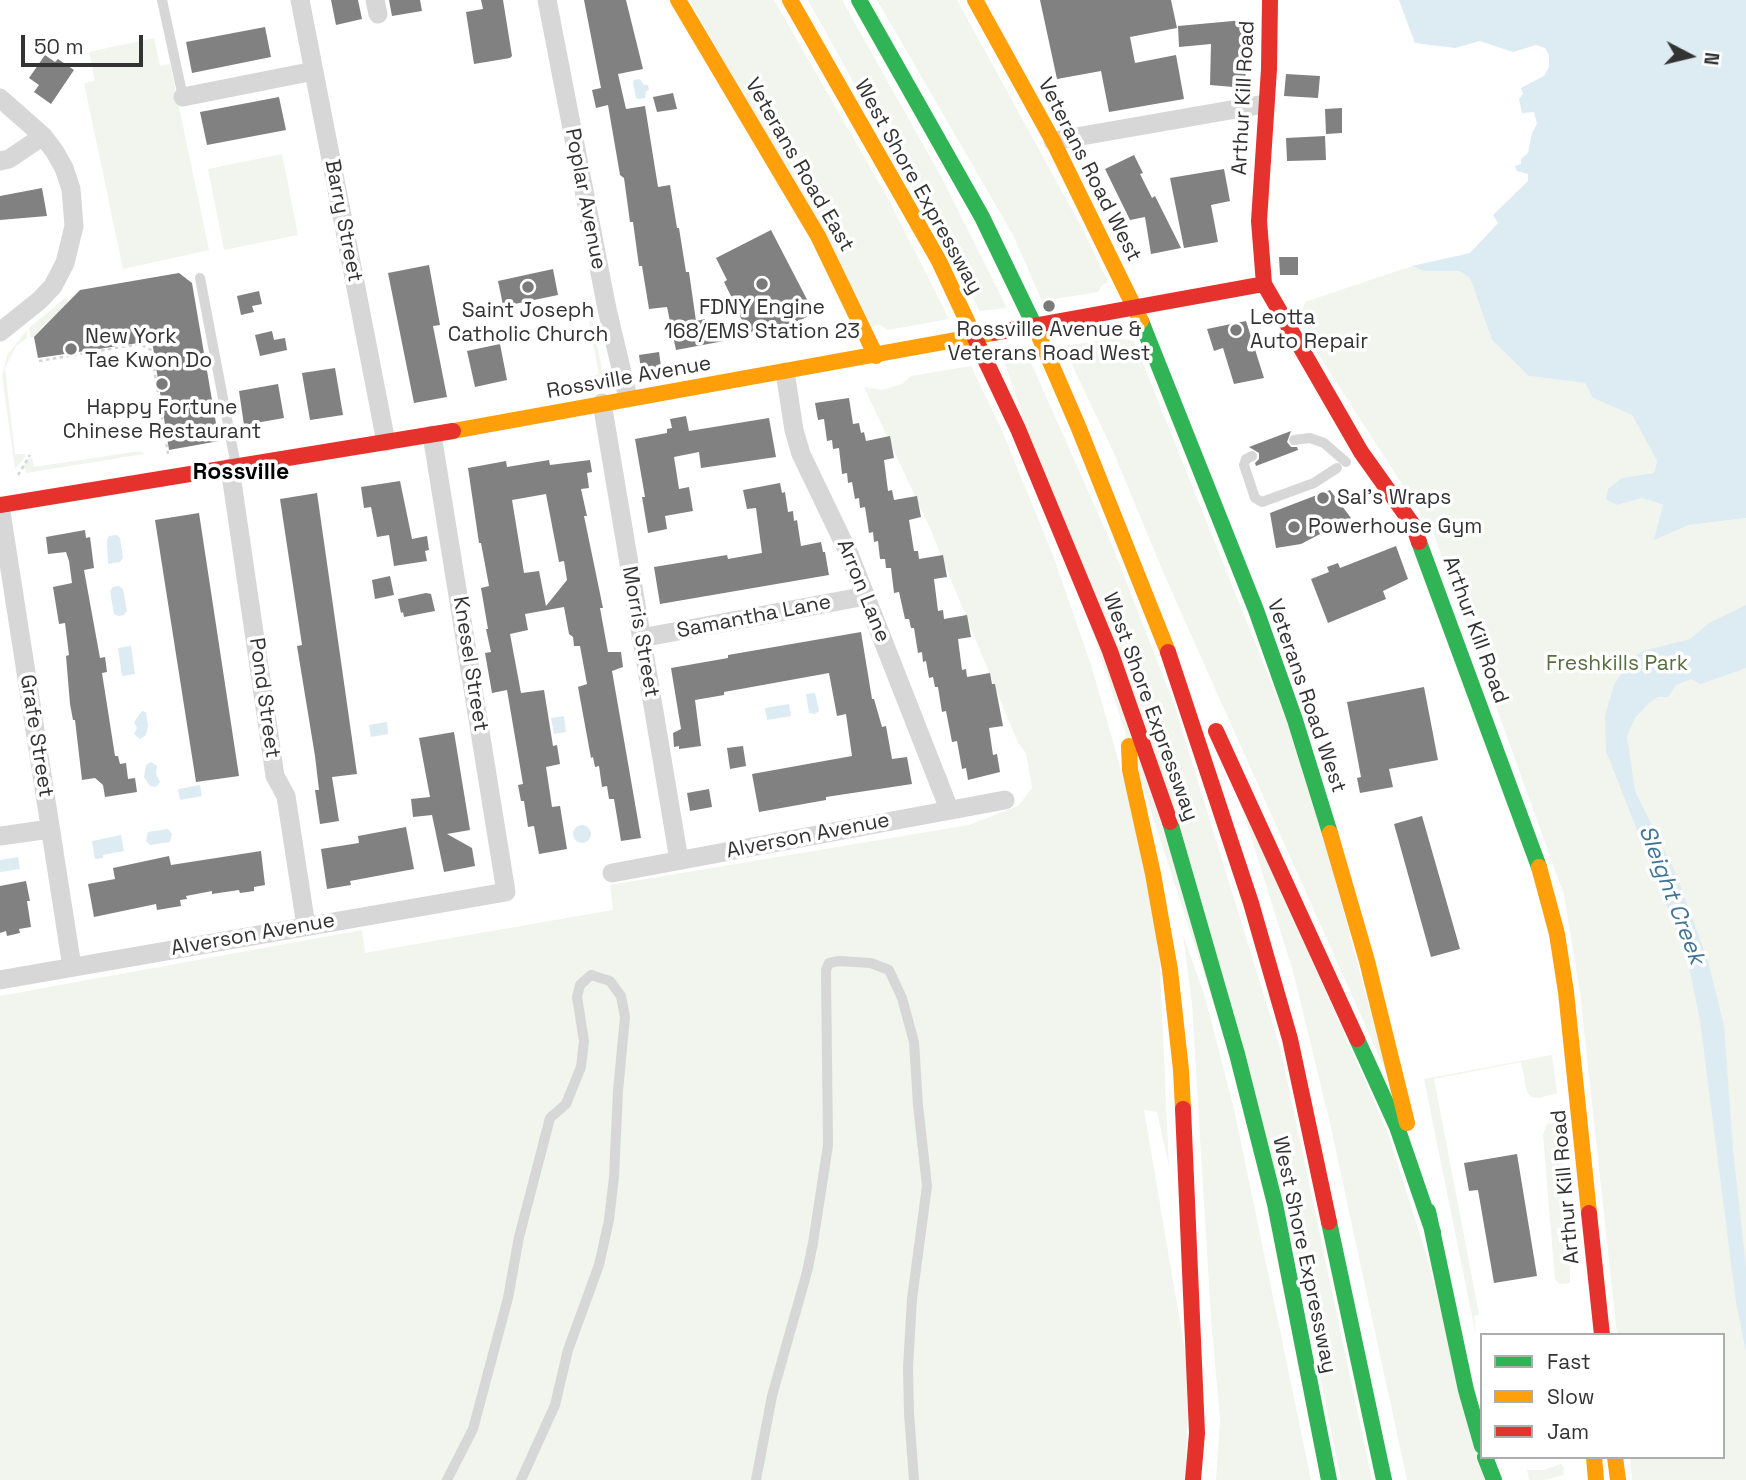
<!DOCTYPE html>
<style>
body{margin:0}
#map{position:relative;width:1746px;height:1480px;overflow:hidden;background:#fff;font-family:"Space Grotesk",sans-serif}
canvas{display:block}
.legend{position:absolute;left:1480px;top:1333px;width:245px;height:126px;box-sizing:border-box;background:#fff;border:2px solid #adadad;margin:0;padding:9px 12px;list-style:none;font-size:21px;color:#333}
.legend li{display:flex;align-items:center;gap:14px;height:35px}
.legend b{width:35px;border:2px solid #adadad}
.north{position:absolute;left:1655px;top:21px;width:70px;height:70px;-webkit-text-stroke:5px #fff;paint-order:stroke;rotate:97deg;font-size:19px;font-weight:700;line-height:28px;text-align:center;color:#333}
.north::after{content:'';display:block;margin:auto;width:24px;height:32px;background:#333;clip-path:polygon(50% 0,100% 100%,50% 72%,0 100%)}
.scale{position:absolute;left:21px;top:35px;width:122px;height:32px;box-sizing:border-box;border:4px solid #333;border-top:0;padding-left:9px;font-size:21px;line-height:24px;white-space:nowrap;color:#333;-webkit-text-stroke:5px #fff;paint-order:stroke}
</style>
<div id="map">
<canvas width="1746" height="1480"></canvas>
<ul class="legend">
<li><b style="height:9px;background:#30b455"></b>Fast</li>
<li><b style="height:9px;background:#ff9f0a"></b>Slow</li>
<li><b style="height:9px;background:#e5322d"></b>Jam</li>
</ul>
<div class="north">N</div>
<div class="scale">50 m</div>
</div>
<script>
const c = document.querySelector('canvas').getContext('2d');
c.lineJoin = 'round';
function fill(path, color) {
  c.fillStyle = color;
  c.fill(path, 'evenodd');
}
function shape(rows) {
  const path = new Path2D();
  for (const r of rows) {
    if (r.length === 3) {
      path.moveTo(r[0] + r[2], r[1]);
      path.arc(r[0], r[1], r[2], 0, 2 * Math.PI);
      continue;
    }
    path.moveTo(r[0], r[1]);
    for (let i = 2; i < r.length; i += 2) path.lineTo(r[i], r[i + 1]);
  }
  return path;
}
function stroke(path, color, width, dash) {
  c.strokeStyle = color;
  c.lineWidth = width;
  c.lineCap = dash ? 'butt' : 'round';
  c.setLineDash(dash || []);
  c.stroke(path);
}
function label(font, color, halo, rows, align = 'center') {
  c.font = font + ' "Space Grotesk",sans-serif';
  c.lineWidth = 7;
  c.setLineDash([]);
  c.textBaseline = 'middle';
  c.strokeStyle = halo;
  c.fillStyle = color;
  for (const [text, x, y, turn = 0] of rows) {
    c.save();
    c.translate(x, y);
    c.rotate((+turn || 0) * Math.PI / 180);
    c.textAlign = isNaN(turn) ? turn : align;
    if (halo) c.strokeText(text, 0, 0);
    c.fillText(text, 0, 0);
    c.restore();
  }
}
const green = shape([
 [690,0,774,0,890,202,949,319,888,330,879,324,872,327],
 [808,0,842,0,943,180,1007,308,980,311],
 [877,0,957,0,1082,228,1108,282,1102,285,1098,292,1042,301,1013,235],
 [154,38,160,66,170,64,209,250,123,269,84,83,95,81,89,52],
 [282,154,298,235,224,250,208,169],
 [1412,266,1423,271,1459,271,1470,278,1492,340,1529,376,1585,383,1593,398,1632,415,1657,461,1654,474,1622,478,1617,505,1642,498,1663,505,1655,539,1689,525,1746,518,1746,1480,1632,1480,1630,1457,1723,1457,1723,1335,1617,1335,1580,992,1564,895,1433,532,1298,323,1305,302],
 [65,298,69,302,34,337,30,337,29,328],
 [592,319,604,379,599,386,554,394,580,388,583,379,599,374,589,322],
 [27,330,27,338,16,346,5,368,15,454,25,454,25,457,15,469,2,376,7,355],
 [1119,338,1134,341,1305,767,1387,1074,1164,574,1113,451,1063,346],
 [1028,356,1112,545,1175,707,1281,1051,1372,1480,1341,1480,1295,1253,1004,360],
 [971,366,1000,426,1053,555,1092,668,1130,802,1159,947,1169,1167,1157,1112,1144,1110,1188,1369,1186,1480,0,1480,0,996,362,930,365,953,613,910,610,885,969,825,1018,806,1032,788,1026,753,1018,743,929,526,864,387,881,390,902,384,911,376],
 [140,451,144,454,26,473,25,468,22,468,28,459,32,458,34,467],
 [1235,785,1388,1133,1427,1257,1485,1480,1407,1480,1331,1128,1294,975],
 [1183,935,1205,997,1234,1109,1311,1480,1216,1480,1220,1420,1211,1318,1192,1005],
 [1552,1055,1557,1093,1539,1098,1532,1097,1527,1092,1521,1062,1434,1079,1479,1314,1474,1316,1476,1336,1424,1079],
 [1560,1122,1570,1241,1570,1283,1560,1284,1555,1280,1543,1135,1547,1124],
 [1561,1464,1564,1468,1563,1475,1545,1480,1529,1480,1527,1470,1544,1470]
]);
const water = shape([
 [1399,0,1746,0,1746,518,1689,525,1654,540,1663,505,1642,498,1617,505,1606,499,1608,489,1622,478,1654,473,1657,461,1632,415,1593,398,1585,383,1529,376,1492,340,1470,278,1459,271,1423,271,1412,266,1470,253,1498,223,1493,215,1528,181,1528,174,1517,171,1515,166,1521,164,1521,159,1528,153,1532,133,1537,124,1534,112,1522,113,1519,99,1523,94,1521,88,1544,76,1549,67,1549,55,1545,48,1536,45,1513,52,1480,41,1455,48,1415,43],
 [640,79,644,85,648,85,649,90,646,91,645,98,639,99,636,98,633,83,634,80],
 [117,535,120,538,123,558,120,562,108,564,107,540,109,536],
 [119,586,123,589,127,611,124,615,119,616,114,614,110,591,113,587],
 [1746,605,1746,668,1701,684,1691,679,1676,685,1668,697,1658,697,1649,703,1635,718,1627,736,1635,791,1676,874,1708,961,1724,1026,1733,1150,1746,1267,1746,1352,1736,1302,1700,1020,1687,957,1606,751,1605,716,1614,685,1630,660,1643,651,1690,639,1709,623],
 [131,646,135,674,122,676,118,648],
 [815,693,819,711,815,714,809,713,806,694],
 [789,704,791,716,767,720,765,708],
 [142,711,146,712,148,726,146,735,140,739,134,734,137,728,134,722],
 [564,716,566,732,554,734,551,718],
 [387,722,388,734,371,737,369,725],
 [151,762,157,766,156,774,160,782,156,787,150,786,144,777,146,765],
 [200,785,202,796,180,800,178,789],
 [582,834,9],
 [168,829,172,834,170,842,150,845,146,841,148,832],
 [121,835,124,851,103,855,103,858,95,859,92,841],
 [18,857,20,869,0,872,0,860]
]);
const building = shape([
 [331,0,358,0,362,19,336,25],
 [389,0,420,0,422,11,392,16],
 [481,0,503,0,512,56,510,58,474,64,466,12,483,9],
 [584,0,626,0,643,69,618,74,626,109,645,106,658,187,670,185,677,228,679,228,686,272,689,272,696,321,705,319,706,324,719,321,724,341,676,350,667,307,649,309,642,266,639,266,633,222,630,222,624,178,620,175,608,105,596,108,592,90,601,88],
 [1040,0,1171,0,1177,28,1130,37,1135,63,1176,55,1184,99,1109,112,1101,71,1057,79],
 [1244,20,1247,47,1245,88,1210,85,1211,44,1179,47,1178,26],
 [265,27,271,57,192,73,186,42],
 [45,55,55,62,58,59,74,70,51,104,34,92,39,85,29,78],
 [1286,74,1320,76,1318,98,1284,96],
 [673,93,677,109,657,112,653,97],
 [279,97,286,130,207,145,200,112],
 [1342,108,1342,133,1326,134,1325,109],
 [1325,136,1326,160,1287,161,1286,138],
 [1134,155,1143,173,1140,174,1152,198,1155,196,1181,248,1151,254,1145,217,1130,220,1105,169],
 [1224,169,1230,201,1211,205,1218,242,1184,248,1170,178],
 [42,188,47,216,0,220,0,196],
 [771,230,814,313,769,337,764,327,749,334,730,296,731,296,724,282,727,280,716,258],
 [1279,257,1298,257,1298,275,1280,275],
 [429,265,440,325,433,326,447,397,414,403,388,273],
 [553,269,558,295,510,305,509,303,503,305,498,281],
 [179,273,192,283,219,441,169,450,152,341,38,358,34,337,80,290],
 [259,291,262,304,252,306,254,312,241,315,237,296],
 [1246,321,1264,378,1234,384,1223,348,1214,351,1207,329],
 [272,331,274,340,285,338,287,350,260,356,255,335],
 [500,344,507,380,475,387,467,351],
 [659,352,662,374,642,378,639,355],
 [335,368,343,415,310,420,302,373],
 [278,384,284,418,244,425,239,391],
 [849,398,853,424,859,423,861,433,864,432,866,441,890,436,894,458,884,460,888,491,892,490,894,500,917,496,921,517,909,520,914,551,918,551,919,559,943,555,947,577,934,579,938,611,943,610,944,619,967,615,971,637,958,639,962,670,966,669,967,677,990,673,992,684,995,684,1003,726,989,728,993,755,997,754,1000,772,968,780,966,768,962,769,957,741,952,742,946,711,942,712,938,687,935,687,933,677,929,678,926,661,923,662,922,652,918,653,914,628,911,628,909,619,905,619,899,592,894,593,891,568,886,568,885,559,880,559,878,541,874,542,873,532,869,533,865,507,860,508,859,498,855,499,852,482,848,483,847,473,842,474,839,448,833,449,832,440,827,441,824,419,818,420,815,403],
 [686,416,689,431,769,418,776,457,701,468,699,452,674,457,679,489,689,487,693,511,665,516,667,529,648,533,642,497,645,497,635,439,667,433,667,429,672,428,670,419],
 [1291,431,1287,442,1291,447,1297,447,1298,450,1256,466,1255,463,1259,459,1259,453,1249,447],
 [549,460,550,465,590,460,592,472,587,473,589,488,581,489,587,516,584,516,603,608,600,608,608,652,621,652,623,667,612,671,641,838,621,841,614,799,609,799,607,786,602,787,599,766,595,767,593,757,591,758,578,687,587,684,580,646,574,646,573,637,569,634,564,607,525,614,528,630,510,634,521,693,544,690,553,746,557,745,560,764,546,767,552,807,560,806,567,849,539,854,534,826,528,827,524,801,521,801,518,785,523,784,507,690,492,693,485,653,491,652,486,629,488,629,481,588,489,586,481,543,479,543,468,468,506,461,507,467],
 [546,494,559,562,564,561,567,580,546,606,539,571,524,573,512,500],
 [400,481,412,539,427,536,429,550,425,551,427,561,394,566,389,535,377,537,371,507,364,508,361,487],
 [780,483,782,493,785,492,788,512,793,511,794,521,797,520,801,546,821,542,823,552,825,552,829,575,660,604,654,567,727,555,728,559,762,553,756,508,747,509,743,490],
 [1330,490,1351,518,1301,544,1276,548,1270,513],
 [317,493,357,774,332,777,339,821,320,824,315,790,319,790,315,756,297,646,302,645,280,499],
 [199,513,239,776,196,782,155,520],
 [85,530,86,538,90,537,94,568,84,570,100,658,105,657,107,672,102,673,115,756,118,756,120,764,126,763,128,779,135,778,137,792,105,797,103,785,95,778,82,780,75,720,73,720,70,704,66,656,69,655,65,623,59,624,53,587,72,583,69,561,66,552,48,554,46,537],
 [1396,546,1408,579,1383,591,1386,599,1328,623,1311,579,1329,572,1327,567,1338,563,1340,568],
 [390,576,394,595,375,599,372,580],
 [426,593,431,594,435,611,404,617,403,612,401,613,398,599],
 [861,632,872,699,874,699,882,727,886,726,892,759,907,757,912,784,826,797,826,800,759,812,752,774,852,756,846,714,837,716,829,673,724,692,724,695,695,700,701,746,679,749,679,746,674,747,673,733,681,729,671,668,728,658,728,655,757,650],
 [1424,687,1438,760,1389,769,1393,787,1360,793,1357,778,1361,777,1347,702],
 [454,732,470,830,447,834,472,848,475,866,444,872,432,815,413,817,411,799,430,797,419,738],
 [743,746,746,766,730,769,727,748],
 [709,789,712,807,690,811,687,793],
 [1422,816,1460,949,1431,957,1394,824],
 [406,827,414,869,350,881,351,885,327,889,321,849,359,843,358,836],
 [261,851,265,885,254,887,254,891,240,893,239,890,212,894,212,891,186,896,187,899,180,900,181,906,157,910,156,904,94,917,88,884,115,879,113,868,169,856,171,865],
 [26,881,30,901,27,901,31,927,19,929,20,933,7,936,6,931,0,933,0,886],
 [1517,1154,1537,1276,1494,1283,1478,1190,1469,1191,1464,1163]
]);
const path = shape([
 [39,361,140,344,151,350,168,454],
 [18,475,30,455]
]);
const lane = shape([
 [162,0,183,97],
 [200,278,236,466],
 [1294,440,1310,438,1324,443,1346,462],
 [1252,456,1246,459,1244,465,1255,498,1262,502,1314,483,1337,468],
 [447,1480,473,1429,508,1298,519,1237,550,1118,566,1104,581,1067,584,1041,577,997,580,985,591,975,610,981,621,996,625,1017,618,1091,614,1177,609,1220,599,1265,568,1350,555,1405,521,1480],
 [756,1480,772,1396,807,1272,813,1243,828,1145,826,970,829,963,839,961,871,963,889,970,902,998,914,1042,918,1105,927,1186,912,1299,908,1367,909,1413,914,1480]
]);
const street = shape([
 [300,0,386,442],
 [375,0,378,14],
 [547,0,607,309,628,398],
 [183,97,314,71],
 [0,98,43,136,55,152,64,168,71,189,74,226,65,263,53,286,40,300,0,332],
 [1053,141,1265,104],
 [0,161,9,159,43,136],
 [785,372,794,430,801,454,849,554,949,809],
 [602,403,679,860],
 [230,468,275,776,286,796,306,926],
 [0,506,72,967],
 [641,638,866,596],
 [0,836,50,829],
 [612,873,1005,800],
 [0,980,506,892,432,435]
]);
const fast = shape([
 [859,0,982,217,1036,329],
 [1141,321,1256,610,1295,720,1330,833],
 [1419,542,1539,867],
 [1170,822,1237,1054,1275,1204,1329,1480],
 [1357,1039,1397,1127,1433,1232],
 [1428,1211,1466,1390,1482,1446],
 [1329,1222,1384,1480],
 [1485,1457,1494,1480]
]);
const slow = shape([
 [678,0,818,236,876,356],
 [790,0,939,261,974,336],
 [975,0,1053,141,1141,321],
 [1036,329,1078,426,1168,652],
 [453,431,994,333],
 [1129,746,1130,770,1153,874,1170,970,1181,1070,1183,1109],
 [1330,833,1367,961,1407,1123],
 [1539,867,1557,934,1566,992,1589,1213],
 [1594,1457,1596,1480],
 [1615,1457,1618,1480]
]);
const jam = shape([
 [1270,0,1269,69,1259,221,1264,284,1361,452,1413,525,1419,542],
 [994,333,1264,284],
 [974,336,1018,429,1110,651,1170,822],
 [0,505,453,431],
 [1168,652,1251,903,1290,1039,1329,1222],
 [1216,731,1357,1039],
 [1183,1109,1197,1433,1193,1480],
 [1589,1213,1602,1335]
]);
const markers = [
 [762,284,7,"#7a7a7a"],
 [528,287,7,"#7a7a7a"],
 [1049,306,7,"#7a7a7a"],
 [1236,330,7,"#7a7a7a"],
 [71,349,7,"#7a7a7a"],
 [162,384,7,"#7a7a7a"],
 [1323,498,7,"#7a7a7a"],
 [1294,527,7,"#7a7a7a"]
];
const streetNames = [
 ["Arthur Kill Road",1244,98,-87],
 ["Veterans Road East",799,165,60],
 ["Veterans Road West",1089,170,63],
 ["West Shore Expressway",918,187,61],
 ["Poplar Avenue",585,199,79],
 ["Barry Street",343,221,79],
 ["Rossville Avenue",629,378,-10],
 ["Arron Lane",863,591,68],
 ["Samantha Lane",754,617,-11],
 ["Arthur Kill Road",1475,630,70],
 ["Morris Street",640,632,80],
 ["Knesel Street",470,664,81],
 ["Veterans Road West",1306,696,71],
 ["Pond Street",264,698,82],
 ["West Shore Expressway",1150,707,70],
 ["Grafe Street",36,736,81],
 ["Alverson Avenue",808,836,-11],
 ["Alverson Avenue",253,935,-10],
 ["Arthur Kill Road",1566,1187,-95],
 ["West Shore Expressway",1304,1255,78]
];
const poiNames = [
 ["FDNY Engine",762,308],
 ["168/EMS Station 23",762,332],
 ["Saint Joseph",528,311],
 ["Catholic Church",528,335],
 ["Leotta",1250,318,"left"],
 ["Auto Repair",1250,342,"left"],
 ["Rossville Avenue &",1049,330],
 ["Veterans Road West",1049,354],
 ["New York",85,337,"left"],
 ["Tae Kwon Do",85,361,"left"],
 ["Happy Fortune",162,408],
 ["Chinese Restaurant",162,432],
 ["Sal's Wraps",1337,498,"left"],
 ["Powerhouse Gym",1308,527,"left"]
];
const parkNames = [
 ["Freshkills Park",1617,664]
];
const neighbourhoodNames = [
 ["Rossville",241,473]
];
const waterNames = [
 ["Sleight Creek",1671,895,69]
];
fill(green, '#f1f5ed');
fill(water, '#ddebf3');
fill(building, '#818181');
stroke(path, '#d6d6d6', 2.5, [3.5, 3.5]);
stroke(lane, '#d7d7d7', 10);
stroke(street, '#d7d7d7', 19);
stroke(fast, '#30b455', 16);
stroke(slow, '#ff9f0a', 16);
stroke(jam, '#e5322d', 16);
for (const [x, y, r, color] of markers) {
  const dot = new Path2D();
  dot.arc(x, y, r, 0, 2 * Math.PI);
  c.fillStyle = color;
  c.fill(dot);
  stroke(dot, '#fff', 2.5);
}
label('21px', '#333', '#fff', streetNames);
label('21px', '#333', '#fff', poiNames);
label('21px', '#56703f', '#fff', parkNames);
label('bold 23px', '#000', '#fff', neighbourhoodNames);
label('italic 23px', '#3f7597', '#fff', waterNames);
</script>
